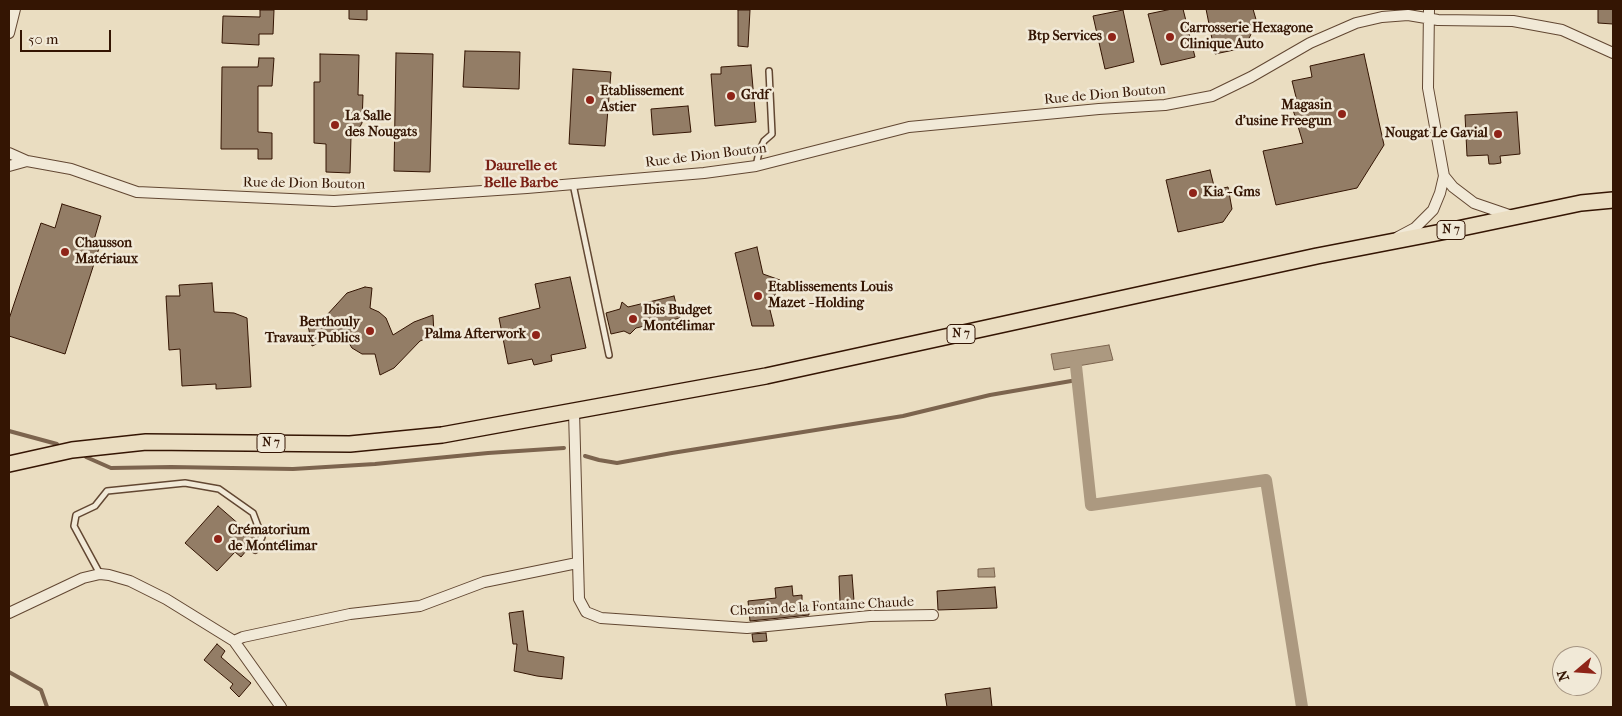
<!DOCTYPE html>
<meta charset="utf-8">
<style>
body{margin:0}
#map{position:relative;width:1622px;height:716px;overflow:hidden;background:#eaddc1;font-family:"IM FELL French Canon",serif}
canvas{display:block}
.frame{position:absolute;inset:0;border:10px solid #341503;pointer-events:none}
.north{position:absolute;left:1552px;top:646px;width:50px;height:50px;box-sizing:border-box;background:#f1e9d7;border:1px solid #a59482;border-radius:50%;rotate:252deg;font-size:14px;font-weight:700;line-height:20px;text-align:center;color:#341503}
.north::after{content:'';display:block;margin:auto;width:18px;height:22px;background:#8f2418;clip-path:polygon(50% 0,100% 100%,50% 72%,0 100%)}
.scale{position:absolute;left:20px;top:30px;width:91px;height:22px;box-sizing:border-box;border:2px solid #341503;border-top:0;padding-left:6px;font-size:15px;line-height:18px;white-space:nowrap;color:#341503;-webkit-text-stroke:4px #f1e9d7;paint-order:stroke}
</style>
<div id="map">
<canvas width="1622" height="716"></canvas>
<div class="frame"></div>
<div class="north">N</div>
<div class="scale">50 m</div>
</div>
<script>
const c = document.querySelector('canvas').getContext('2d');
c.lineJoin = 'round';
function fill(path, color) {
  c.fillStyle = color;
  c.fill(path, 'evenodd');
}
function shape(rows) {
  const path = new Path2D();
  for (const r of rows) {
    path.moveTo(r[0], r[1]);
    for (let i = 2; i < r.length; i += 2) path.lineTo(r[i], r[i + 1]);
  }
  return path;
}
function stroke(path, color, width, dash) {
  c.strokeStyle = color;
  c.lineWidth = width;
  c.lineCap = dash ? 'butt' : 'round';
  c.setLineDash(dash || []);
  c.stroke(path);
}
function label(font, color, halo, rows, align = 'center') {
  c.font = font + ' "IM FELL French Canon",serif';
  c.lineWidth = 5;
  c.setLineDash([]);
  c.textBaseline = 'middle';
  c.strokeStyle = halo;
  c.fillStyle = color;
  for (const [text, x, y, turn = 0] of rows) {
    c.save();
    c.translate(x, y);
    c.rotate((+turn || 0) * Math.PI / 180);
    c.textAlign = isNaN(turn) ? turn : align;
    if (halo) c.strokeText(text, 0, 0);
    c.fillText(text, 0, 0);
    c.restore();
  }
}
const water = shape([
 [1109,345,1113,360,1054,370,1051,354,1109,345],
 [994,568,995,577,978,577,978,569,994,568]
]);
const stream = shape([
 [9,431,57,444],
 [585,456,599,460,617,463,672,453,903,416,990,395,1077,380],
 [86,457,111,468,171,467,293,469,375,464,488,453,564,448],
 [9,672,41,690,47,707]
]);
const canal = shape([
 [1076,366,1091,505,1266,480,1302,707]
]);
const building = shape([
 [349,9,367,9,367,20,349,19,349,9],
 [1172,9,1183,9,1195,57,1161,65,1148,14,1172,9],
 [1206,9,1253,9,1257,23,1247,42,1248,47,1215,54,1206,9],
 [1598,9,1613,9,1613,24,1598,23,1598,9],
 [260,10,274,10,273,34,259,34,259,45,222,43,223,16,260,17,260,10],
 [738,10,750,10,748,47,738,46,738,10],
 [1123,10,1134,62,1105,69,1093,16,1123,10],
 [465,51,520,52,519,89,463,87,465,51],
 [396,53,433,54,430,172,394,171,396,53],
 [320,54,359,55,358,95,363,95,362,123,356,134,351,137,350,173,326,172,326,144,314,143,314,82,320,82,320,54],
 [1364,54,1384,145,1357,188,1276,205,1263,151,1303,143,1291,103,1297,101,1292,81,1312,77,1310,66,1364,54],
 [259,58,274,58,272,86,258,86,258,132,272,133,272,159,258,159,258,149,221,149,222,67,258,67,259,58],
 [751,65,756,122,715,126,711,74,721,74,721,67,751,65],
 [573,69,611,72,605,146,569,144,573,69],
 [688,106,691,132,653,135,651,109,688,106],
 [1517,112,1520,154,1500,156,1501,163,1494,164,1489,164,1488,155,1467,156,1465,115,1517,112],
 [1210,170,1215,190,1228,187,1232,209,1223,222,1178,232,1166,180,1210,170],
 [62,204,101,216,94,240,101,242,65,354,9,336,9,319,41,223,55,228,62,204],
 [757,247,763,274,780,280,770,310,774,326,752,326,735,253,757,247],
 [570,277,586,348,551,355,552,361,534,365,532,359,508,364,499,318,540,308,535,284,570,277],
 [212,283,214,312,234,313,247,318,251,387,216,389,216,384,182,386,180,349,169,350,166,296,180,296,179,285,212,283],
 [365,287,372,288,370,308,379,312,386,318,393,335,414,322,433,315,434,335,420,341,394,368,380,375,375,354,362,354,352,348,347,340,343,329,328,339,312,346,308,325,326,316,347,293,365,287],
 [674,296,680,318,636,328,630,334,624,331,611,334,606,313,620,309,622,302,628,307,674,296],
 [218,506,256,539,241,557,235,552,217,571,185,543,218,506],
 [852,575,854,601,840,602,839,576,852,575],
 [792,586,793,596,802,595,802,604,808,604,809,615,750,621,748,601,776,598,775,588,792,586],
 [995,587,997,608,938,610,937,591,995,587],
 [523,611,528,651,564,657,562,679,537,676,514,671,517,644,513,644,509,613,523,611],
 [766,633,767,641,753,642,752,634,766,633],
 [217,644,225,651,221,657,251,683,239,697,230,688,233,684,204,660,217,644],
 [990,688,992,707,947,707,945,694,990,688]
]);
const lane = shape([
 [756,166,759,152,764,141,772,134,769,71],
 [573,184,609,355],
 [100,574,74,526,76,515,95,506,107,491,185,483,219,489,253,513,262,537,255,550]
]);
const street = shape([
 [9,33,15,9],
 [9,153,27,161,71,169,137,192,334,201,527,188,704,173,756,166,909,127,1099,109,1165,105,1212,96,1251,77,1310,43,1356,23,1382,17,1408,15,1438,20,1513,21,1562,30,1613,53],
 [9,166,27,161],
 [1444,176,1453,187,1474,203,1512,216],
 [1398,237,1415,228,1433,210,1440,193,1444,176,1428,88,1429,9],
 [574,411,579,599,586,612,601,618,747,628,870,616,933,615],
 [9,613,83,578,100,574,109,575,130,581,166,599,234,641,281,707],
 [234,641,243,637,350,614,420,606,484,582,577,563]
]);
const primary = shape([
 [9,464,72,450,146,442,350,444,442,435,766,376,1317,256,1457,229,1581,203,1613,200]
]);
const markers = [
 [1112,37,5,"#8f2418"],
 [1170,37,5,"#8f2418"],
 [731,96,5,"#8f2418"],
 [590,100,5,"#8f2418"],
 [1342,114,5,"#8f2418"],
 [335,125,5,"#8f2418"],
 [1498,134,5,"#8f2418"],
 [1193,193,5,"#8f2418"],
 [65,252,5,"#8f2418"],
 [758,296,5,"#8f2418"],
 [633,319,5,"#8f2418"],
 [370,331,5,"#8f2418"],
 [536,335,5,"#8f2418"],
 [218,539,5,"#8f2418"]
];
const shields = [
 [1451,230,28],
 [961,334,28],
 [271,443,28]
];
const shieldNames = [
 ["N 7",1451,230],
 ["N 7",961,334],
 ["N 7",271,443]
];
const poiNames = [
 ["Carrosserie Hexagone",1180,29],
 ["Clinique Auto",1180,45],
 ["Btp Services",1102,37,"right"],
 ["Etablissement",600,92],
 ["Astier",600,108],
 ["Grdf",741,96],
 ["Magasin",1332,106,"right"],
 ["d'usine Freegun",1332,122,"right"],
 ["La Salle",345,117],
 ["des Nougats",345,133],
 ["Nougat Le Gavial",1488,134,"right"],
 ["Kia - Gms",1203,193],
 ["Chausson",75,244],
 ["Matériaux",75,260],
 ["Etablissements Louis",768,288],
 ["Mazet - Holding",768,304],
 ["Ibis Budget",643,311],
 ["Montélimar",643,327],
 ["Berthouly",360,323,"right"],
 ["Travaux Publics",360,339,"right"],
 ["Palma Afterwork",526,335,"right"],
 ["Crématorium",228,531],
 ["de Montélimar",228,547]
];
const streetNames = [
 ["Rue de Dion Bouton",1105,95,-5],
 ["Rue de Dion Bouton",706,156,-7],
 ["Rue de Dion Bouton",304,184,1],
 ["Chemin de la Fontaine Chaude",822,607,-3]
];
const neighbourhoodNames = [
 ["Daurelle et",521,166],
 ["Belle Barbe",521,183]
];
fill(water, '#ac9980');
stroke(water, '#7c644e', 1);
stroke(stream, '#7c644e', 4);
stroke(canal, '#ac9980', 12);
fill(building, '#937d66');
stroke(building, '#341503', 1);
stroke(lane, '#624732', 8);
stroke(street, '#624732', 12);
stroke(primary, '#341503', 18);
stroke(lane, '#f1e9d7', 5);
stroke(street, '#f1e9d7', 10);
stroke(primary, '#eaddc1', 15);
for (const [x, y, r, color] of markers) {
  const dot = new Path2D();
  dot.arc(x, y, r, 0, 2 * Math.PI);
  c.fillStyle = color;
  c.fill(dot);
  stroke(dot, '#f1e9d7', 2);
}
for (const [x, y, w] of shields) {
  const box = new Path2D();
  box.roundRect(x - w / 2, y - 9.5, w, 19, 4);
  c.fillStyle = '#f1e9d7';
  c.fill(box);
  stroke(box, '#341503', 1);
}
label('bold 12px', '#341503', null, shieldNames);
label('bold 14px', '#341503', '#f1e9d7', poiNames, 'left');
label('14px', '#341503', '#f1e9d7', streetNames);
label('bold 15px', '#7a1f14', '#f1e9d7', neighbourhoodNames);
</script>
